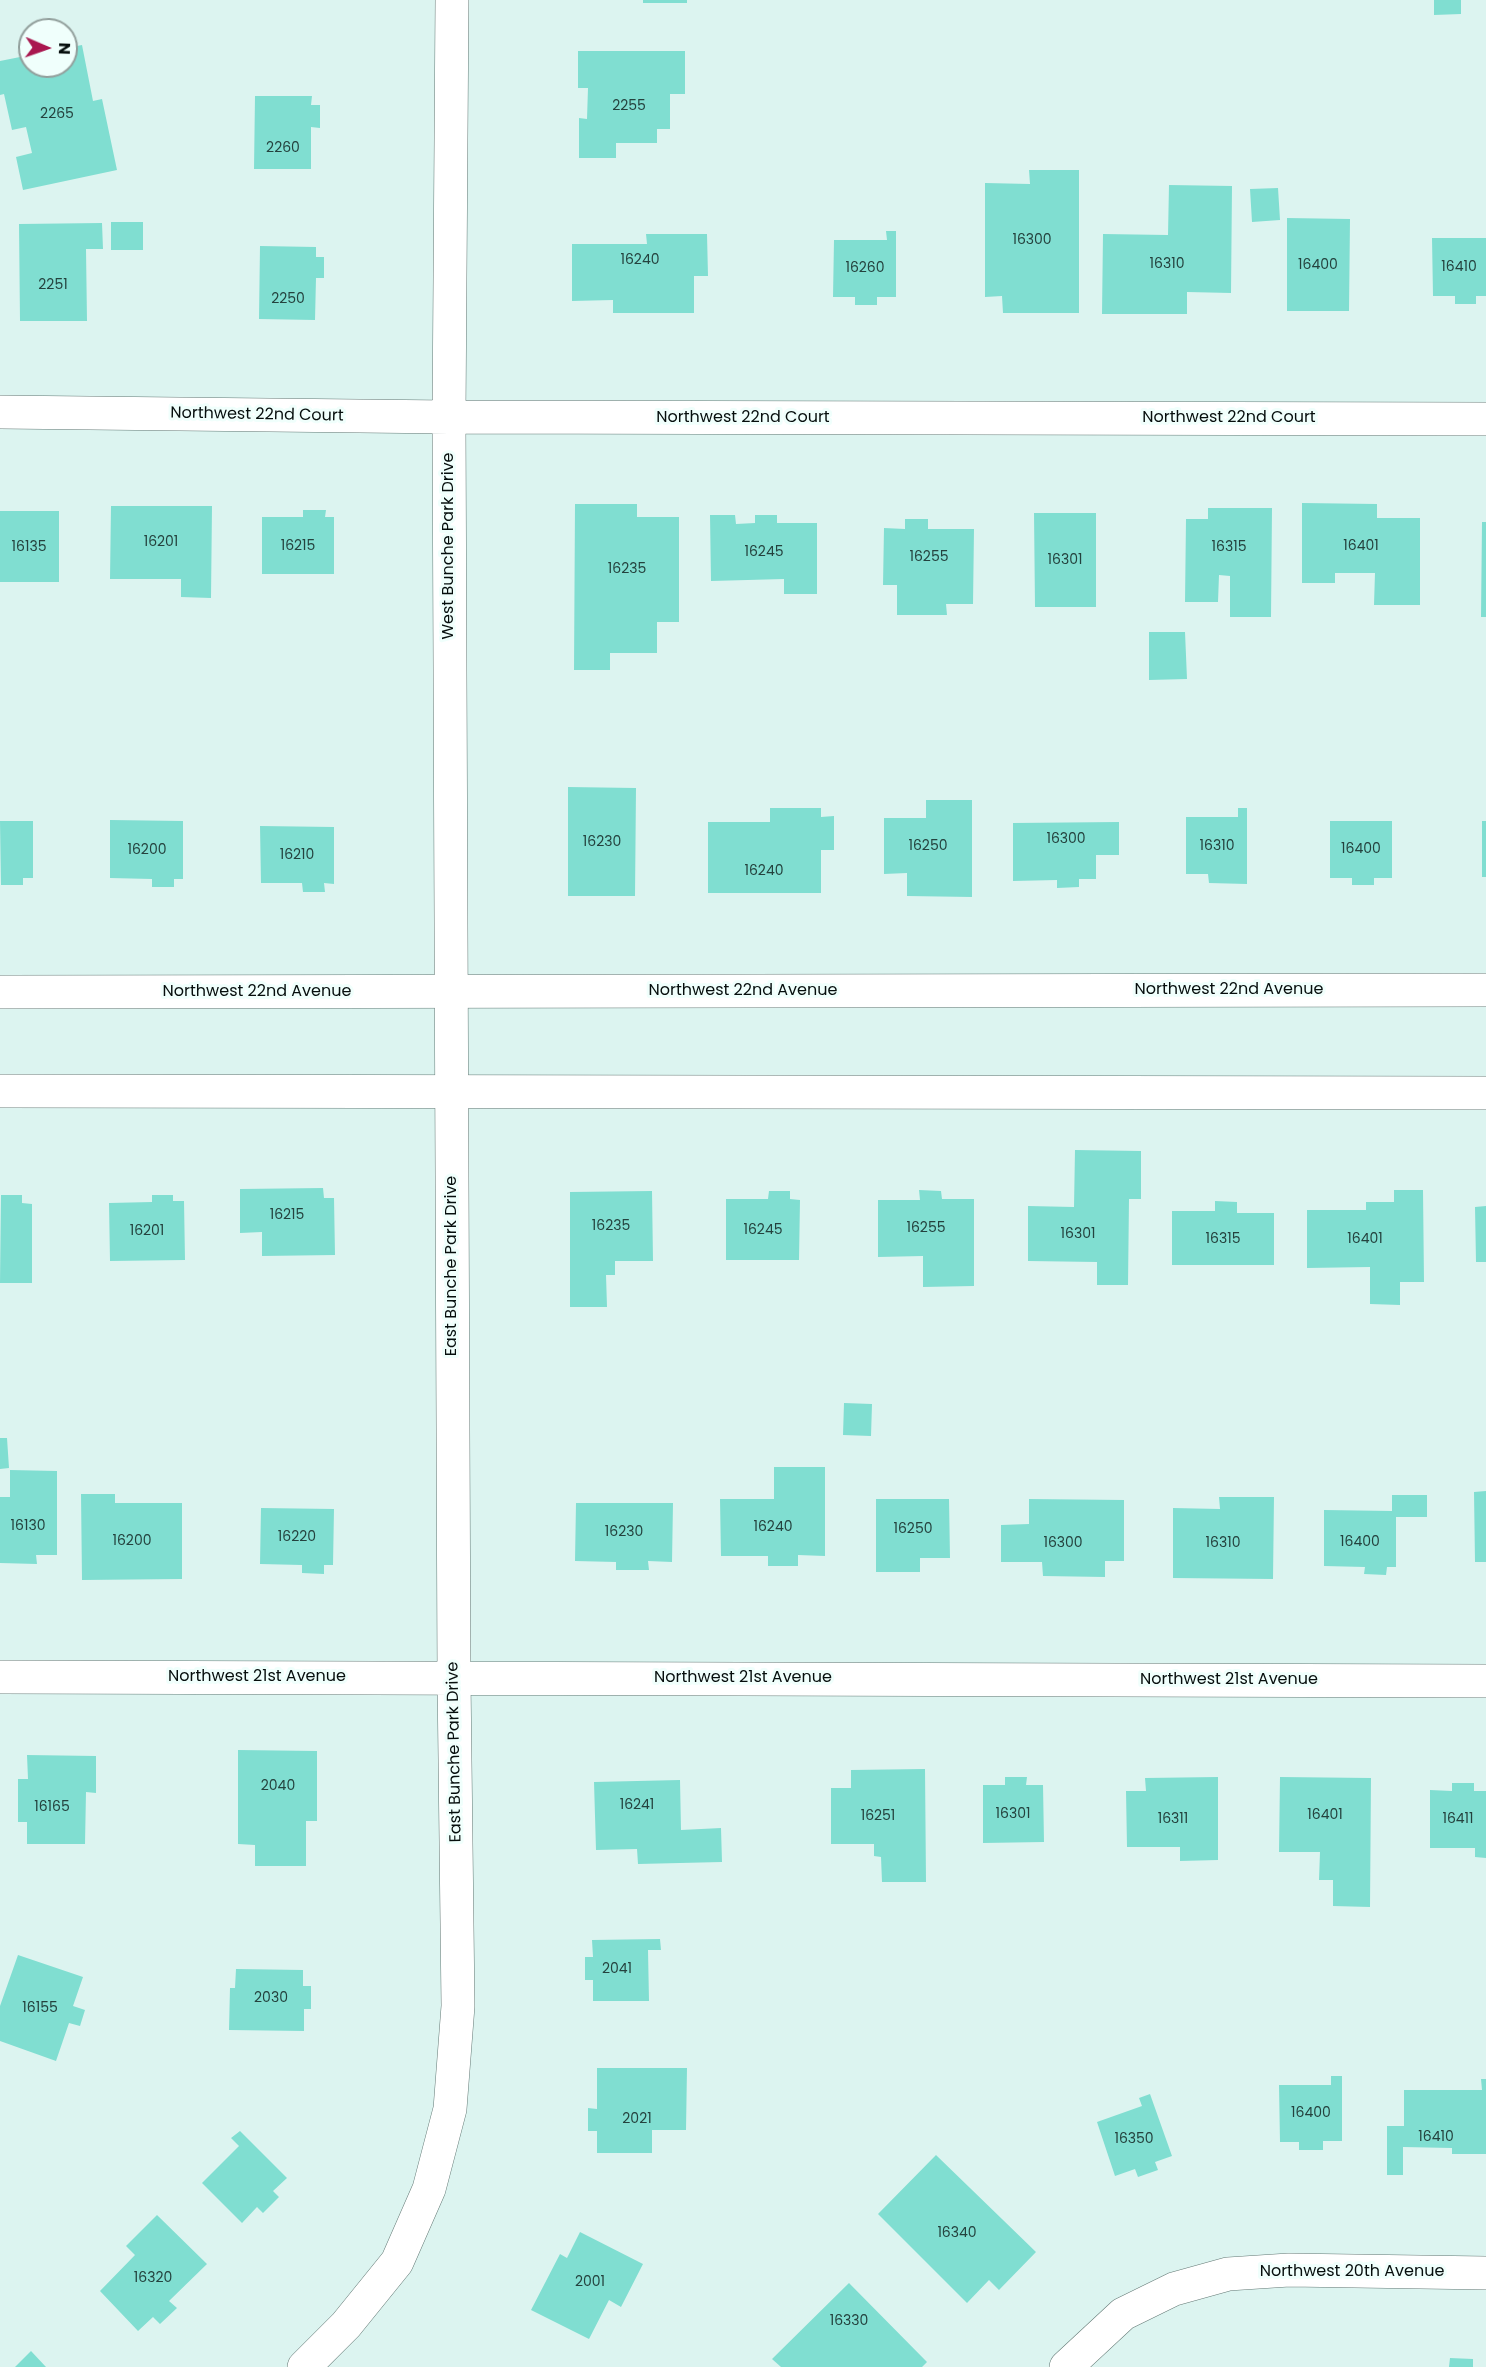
<!DOCTYPE html>
<style>
body{margin:0}
#map{position:relative;width:1486px;height:2367px;overflow:hidden;background:#dcf4f0;font-family:Poppins,sans-serif}
canvas{display:block}
.north{position:absolute;left:18px;top:18px;width:60px;height:60px;box-sizing:border-box;background:#f0fffc;border:2px solid #929f9c;border-radius:50%;rotate:92deg;font-size:16px;font-weight:700;line-height:24px;text-align:center;color:#060e0d}
.north::after{content:'';display:block;margin:auto;width:21px;height:27px;background:#a9174f;clip-path:polygon(50% 0,100% 100%,50% 72%,0 100%)}
</style>
<div id="map">
<canvas width="1486" height="2367"></canvas>
<div class="north">N</div>
</div>
<script>
const c = document.querySelector('canvas').getContext('2d');
c.lineJoin = 'round';
function fill(path, color) {
  c.fillStyle = color;
  c.fill(path, 'evenodd');
}
function shape(rows) {
  const path = new Path2D();
  for (const r of rows) {
    path.moveTo(r[0], r[1]);
    for (let i = 2; i < r.length; i += 2) path.lineTo(r[i], r[i + 1]);
  }
  return path;
}
function stroke(path, color, width, dash) {
  c.strokeStyle = color;
  c.lineWidth = width;
  c.lineCap = dash ? 'butt' : 'round';
  c.setLineDash(dash || []);
  c.stroke(path);
}
function label(font, color, halo, rows, align = 'center') {
  c.font = font + ' Poppins,sans-serif';
  c.lineWidth = 6;
  c.setLineDash([]);
  c.textBaseline = 'middle';
  c.strokeStyle = halo;
  c.fillStyle = color;
  for (const [text, x, y, turn = 0] of rows) {
    c.save();
    c.translate(x, y);
    c.rotate((+turn || 0) * Math.PI / 180);
    c.textAlign = isNaN(turn) ? turn : align;
    if (halo) c.strokeText(text, 0, 0);
    c.fillText(text, 0, 0);
    c.restore();
  }
}
const building = shape([
 [643,0,687,0,687,3,643,3],
 [1434,0,1461,0,1461,14,1434,15],
 [82,45,93,101,102,99,117,170,23,190,16,157,32,153,26,127,12,130,4,94,0,95,0,61,30,55,30,66,66,66,66,48],
 [578,51,685,51,685,94,670,94,670,129,657,129,657,143,616,143,616,158,579,158,579,118,587,119,588,88,578,88],
 [255,96,312,96,311,105,320,105,320,128,311,127,311,169,254,169],
 [1029,170,1079,170,1079,313,1003,313,1002,296,985,297,985,183,1030,184],
 [1169,185,1232,186,1231,293,1187,292,1187,314,1102,314,1103,234,1168,235],
 [1278,188,1280,220,1252,222,1250,189],
 [1287,218,1350,219,1349,311,1287,311],
 [111,222,143,222,143,250,111,250],
 [102,223,103,249,86,249,87,321,20,321,19,224],
 [886,231,896,231,896,297,877,297,877,305,855,305,855,297,833,297,834,240,887,240],
 [646,234,707,234,708,276,694,276,694,313,613,313,613,300,572,301,572,244,647,244],
 [1432,238,1486,238,1486,296,1476,296,1476,304,1455,304,1455,296,1433,296],
 [260,246,316,247,316,257,324,257,324,278,316,278,315,320,259,319],
 [1302,503,1377,504,1377,518,1420,518,1420,605,1374,605,1375,573,1335,573,1335,583,1302,583],
 [575,504,637,504,637,517,679,517,679,622,657,622,657,653,610,653,610,670,574,670],
 [111,506,212,506,211,598,181,597,181,579,110,579],
 [1208,508,1272,508,1271,617,1230,617,1230,576,1219,575,1218,602,1185,602,1186,519,1208,519],
 [303,510,326,510,325,517,334,517,334,574,262,574,262,517,303,517],
 [0,511,59,511,59,582,0,582],
 [1034,513,1096,513,1096,607,1035,607],
 [710,515,735,515,736,524,755,523,755,515,777,515,777,523,817,523,817,594,784,594,784,579,711,581],
 [905,519,928,519,928,529,974,529,973,604,946,604,947,615,897,615,897,585,883,585,884,528,905,529],
 [1482,522,1486,522,1486,617,1481,617],
 [1149,632,1185,632,1187,679,1149,680],
 [568,787,636,788,635,896,568,896],
 [926,800,972,800,972,897,907,896,907,873,884,874,884,818,926,818],
 [770,808,821,808,821,817,834,816,834,850,821,850,821,893,708,893,708,822,770,822],
 [1238,808,1247,808,1247,884,1209,883,1208,874,1186,874,1186,817,1238,817],
 [110,820,183,821,183,879,174,879,174,887,152,887,152,879,110,878],
 [0,821,33,821,33,878,23,878,23,885,1,885],
 [1330,821,1392,821,1392,878,1374,878,1374,885,1352,885,1352,878,1330,878],
 [1482,821,1486,821,1486,877,1482,877],
 [1119,822,1119,855,1096,855,1096,879,1079,879,1079,887,1057,888,1057,880,1013,881,1013,823],
 [260,826,334,827,334,884,324,883,325,892,303,892,302,883,261,883],
 [1075,1150,1141,1151,1141,1199,1129,1199,1128,1285,1097,1285,1097,1262,1028,1261,1028,1206,1074,1207],
 [323,1188,324,1198,334,1198,335,1255,262,1256,262,1232,240,1233,240,1189],
 [919,1190,941,1191,942,1199,974,1199,974,1286,923,1287,923,1256,878,1257,878,1200,920,1200],
 [1394,1190,1423,1190,1424,1282,1400,1282,1400,1305,1370,1304,1370,1267,1307,1268,1307,1210,1366,1210,1366,1202,1394,1202],
 [652,1191,653,1261,615,1261,615,1275,606,1275,607,1307,570,1307,570,1192],
 [769,1191,790,1191,790,1199,800,1200,799,1260,726,1260,726,1199,768,1199],
 [1,1195,22,1195,22,1203,32,1204,32,1283,0,1283],
 [152,1195,173,1195,173,1201,184,1201,185,1260,110,1261,109,1203,152,1202],
 [1215,1201,1237,1202,1237,1213,1274,1213,1274,1265,1172,1265,1172,1211,1215,1211],
 [1486,1206,1486,1262,1476,1262,1475,1207],
 [844,1403,872,1404,871,1436,843,1435],
 [0,1438,7,1438,9,1468,0,1469],
 [774,1467,825,1467,825,1556,798,1555,798,1566,768,1566,768,1556,721,1556,720,1499,774,1499],
 [10,1470,57,1471,57,1555,36,1555,37,1564,0,1563,0,1497,10,1497],
 [1486,1491,1486,1562,1475,1562,1474,1492],
 [81,1494,115,1494,115,1503,182,1503,182,1579,82,1580],
 [1392,1495,1427,1495,1427,1517,1396,1517,1396,1567,1387,1567,1386,1575,1364,1574,1365,1567,1324,1566,1324,1510,1392,1511],
 [1219,1497,1274,1497,1273,1579,1173,1578,1173,1508,1220,1509],
 [876,1499,949,1499,950,1558,920,1558,920,1572,876,1572],
 [1029,1499,1124,1500,1124,1561,1105,1561,1105,1577,1043,1576,1042,1562,1001,1562,1001,1525,1029,1524],
 [576,1503,673,1503,672,1562,648,1561,649,1570,616,1570,616,1562,575,1561],
 [261,1508,334,1509,333,1565,324,1565,324,1574,302,1573,302,1565,260,1564],
 [238,1750,317,1751,317,1821,306,1821,306,1866,255,1866,255,1845,238,1844],
 [27,1755,96,1756,96,1793,86,1792,85,1844,27,1844,27,1822,18,1822,18,1779,28,1779],
 [925,1769,926,1882,882,1882,881,1857,874,1856,874,1844,831,1844,831,1788,851,1788,851,1770],
 [1005,1777,1027,1777,1026,1785,1043,1785,1044,1842,983,1843,983,1785,1005,1785],
 [1218,1777,1218,1860,1180,1861,1180,1847,1127,1847,1126,1791,1146,1791,1145,1778],
 [1280,1777,1371,1778,1370,1907,1333,1906,1333,1880,1319,1880,1320,1852,1279,1852],
 [680,1780,681,1830,721,1828,722,1862,638,1864,637,1849,596,1850,594,1782],
 [1452,1783,1474,1783,1474,1791,1486,1791,1486,1858,1475,1857,1475,1848,1430,1848,1430,1790,1452,1791],
 [660,1939,661,1950,648,1950,649,2001,593,2001,593,1980,585,1980,585,1957,593,1957,592,1940],
 [18,1955,83,1977,73,2006,85,2010,80,2026,69,2023,56,2061,0,2041,0,2006],
 [236,1969,303,1970,303,1986,311,1986,311,2009,304,2009,304,2031,229,2030,230,1988,235,1988],
 [597,2068,687,2068,686,2130,652,2130,652,2153,597,2153,597,2131,588,2131,588,2108,597,2109],
 [1331,2076,1342,2076,1342,2141,1323,2141,1323,2150,1299,2150,1299,2142,1280,2142,1279,2085,1331,2085],
 [1481,2079,1486,2079,1486,2154,1452,2154,1452,2148,1403,2147,1403,2175,1387,2175,1387,2126,1404,2126,1404,2090,1482,2090],
 [1150,2094,1172,2156,1155,2162,1158,2170,1138,2177,1135,2169,1115,2176,1097,2122,1142,2106,1139,2098],
 [240,2131,287,2178,273,2191,279,2197,263,2213,257,2207,242,2223,202,2183,239,2146,231,2138],
 [936,2155,1036,2252,999,2290,989,2280,967,2303,878,2214],
 [157,2215,207,2264,169,2301,177,2308,160,2324,153,2317,138,2331,100,2291,135,2255,126,2246],
 [580,2232,643,2264,621,2307,609,2300,589,2339,531,2310,560,2254,567,2258],
 [849,2283,927,2362,922,2367,781,2367,772,2359],
 [31,2351,46,2367,15,2367],
 [1450,2358,1473,2359,1473,2367,1449,2367]
]);
const street = shape([
 [0,412,449,417,1486,419],
 [0,1677,1486,1681],
 [304,2367,346,2325,397,2262,429,2189,450,2109,458,2006,454,1678,449,417,452,0],
 [1066,2367,1123,2314,1174,2289,1228,2274,1289,2270,1486,2273]
]);
const secondary = shape([
 [0,992,1486,990],
 [0,1091,1486,1093]
]);
const numberNames = [
 ["2255",629,106],
 ["2265",57,114],
 ["2260",283,148],
 ["16300",1032,240],
 ["16240",640,260],
 ["16310",1167,264],
 ["16400",1318,265],
 ["16410",1459,267],
 ["16260",865,268],
 ["2251",53,285],
 ["2250",288,299],
 ["16201",161,542],
 ["16215",298,546],
 ["16401",1361,546],
 ["16135",29,547],
 ["16315",1229,547],
 ["16245",764,552],
 ["16255",929,557],
 ["16301",1065,560],
 ["16235",627,569],
 ["16300",1066,839],
 ["16230",602,842],
 ["16250",928,846],
 ["16310",1217,846],
 ["16400",1361,849],
 ["16200",147,850],
 ["16210",297,855],
 ["16240",764,871],
 ["16215",287,1215],
 ["16235",611,1226],
 ["16255",926,1228],
 ["16245",763,1230],
 ["16201",147,1231],
 ["16301",1078,1234],
 ["16315",1223,1239],
 ["16401",1365,1239],
 ["16130",28,1526],
 ["16240",773,1527],
 ["16250",913,1529],
 ["16230",624,1532],
 ["16220",297,1537],
 ["16200",132,1541],
 ["16400",1360,1542],
 ["16300",1063,1543],
 ["16310",1223,1543],
 ["2040",278,1786],
 ["16241",637,1805],
 ["16165",52,1807],
 ["16301",1013,1814],
 ["16401",1325,1815],
 ["16251",878,1816],
 ["16311",1173,1819],
 ["16411",1458,1819],
 ["2041",617,1969],
 ["2030",271,1998],
 ["16155",40,2008],
 ["16400",1311,2113],
 ["2021",637,2119],
 ["16410",1436,2137],
 ["16350",1134,2139],
 ["16340",957,2233],
 ["16320",153,2278],
 ["2001",590,2282],
 ["16330",849,2321]
];
const streetNames = [
 ["Northwest 22nd Court",257,415,1],
 ["Northwest 22nd Court",743,418],
 ["Northwest 22nd Court",1229,418],
 ["West Bunche Park Drive",449,546,-90],
 ["Northwest 22nd Avenue",1229,990],
 ["Northwest 22nd Avenue",743,991],
 ["Northwest 22nd Avenue",257,992],
 ["East Bunche Park Drive",452,1266,-90],
 ["Northwest 21st Avenue",257,1677],
 ["Northwest 21st Avenue",743,1678],
 ["Northwest 21st Avenue",1229,1680],
 ["East Bunche Park Drive",455,1752,-91],
 ["Northwest 20th Avenue",1352,2272]
];
fill(building, '#80ded1');
stroke(street, '#637975', 34);
stroke(secondary, '#637975', 34);
stroke(street, '#fff', 33);
stroke(secondary, '#fff', 33);
label('14px', '#24423e', null, numberNames);
label('16px', '#060e0d', '#f0fffc', streetNames);
</script>
